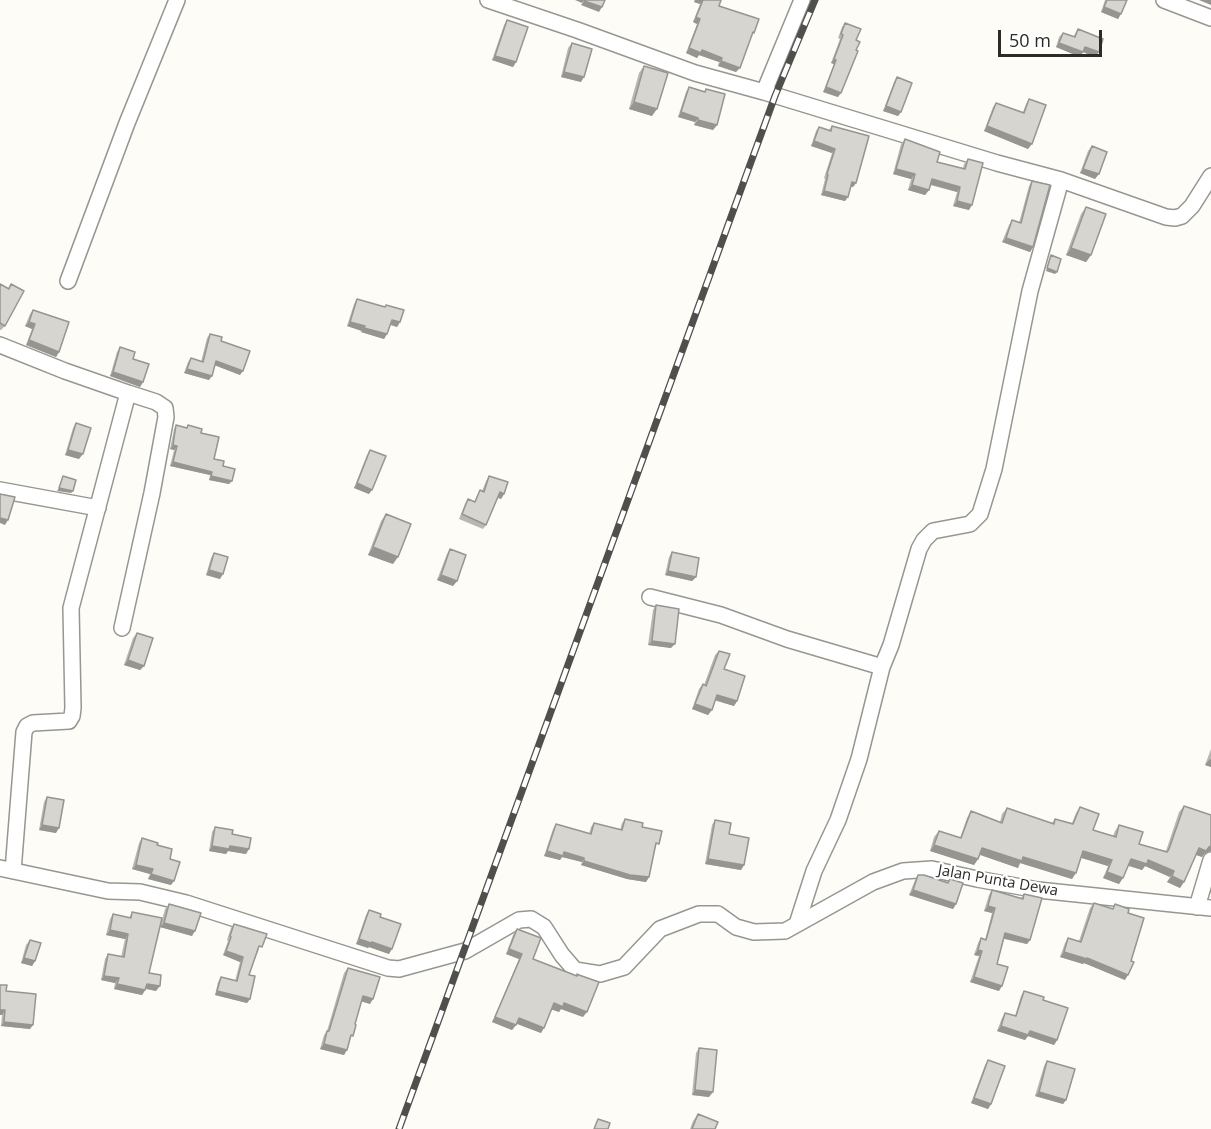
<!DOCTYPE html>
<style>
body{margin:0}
#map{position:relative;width:1211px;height:1129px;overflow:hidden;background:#fdfcf6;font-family:"Open Sans",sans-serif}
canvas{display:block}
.scale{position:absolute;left:998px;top:30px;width:104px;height:27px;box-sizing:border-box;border:3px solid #2b2b29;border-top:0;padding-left:8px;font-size:18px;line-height:21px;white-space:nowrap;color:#2b2b29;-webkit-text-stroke:4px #fff;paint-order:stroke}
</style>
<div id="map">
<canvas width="1211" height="1129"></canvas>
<div class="scale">50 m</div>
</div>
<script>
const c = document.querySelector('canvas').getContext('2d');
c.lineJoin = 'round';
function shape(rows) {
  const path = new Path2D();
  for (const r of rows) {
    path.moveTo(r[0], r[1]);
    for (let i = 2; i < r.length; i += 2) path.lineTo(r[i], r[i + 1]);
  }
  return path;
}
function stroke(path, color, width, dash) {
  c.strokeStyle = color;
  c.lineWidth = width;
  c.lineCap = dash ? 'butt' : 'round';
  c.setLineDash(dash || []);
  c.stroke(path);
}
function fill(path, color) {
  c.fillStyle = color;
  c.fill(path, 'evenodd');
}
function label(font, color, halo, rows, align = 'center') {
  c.font = font + ' "Open Sans",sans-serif';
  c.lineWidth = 4.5;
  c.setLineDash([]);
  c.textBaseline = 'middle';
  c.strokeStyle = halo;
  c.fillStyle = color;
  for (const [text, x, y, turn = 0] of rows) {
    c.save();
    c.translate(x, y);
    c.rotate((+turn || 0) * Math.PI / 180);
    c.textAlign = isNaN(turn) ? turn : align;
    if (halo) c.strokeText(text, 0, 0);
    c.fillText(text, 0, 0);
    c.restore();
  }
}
const street = shape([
 [488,0,577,30,695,73,764,92,997,163,1061,180,1166,217,1175,218,1182,216,1192,206,1211,176],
 [1164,0,1211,18],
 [764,92,802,0],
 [68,281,127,123,177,0],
 [0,345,65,371,128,393,71,608,73,708,72,716,69,721,33,723,27,726,24,732,13,871],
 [0,490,98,508],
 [650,597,721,615,787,639,882,667],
 [122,628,152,493,166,417,165,408,156,402,128,393],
 [0,868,108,891,140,892,186,903,388,968,399,969,465,951,519,920,531,919,544,927,562,955,575,970,600,974,624,967,660,929,699,914,718,914,736,927,754,932,785,931,873,882,903,871,932,869,977,879,1038,890,1211,908],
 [1197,907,1211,860],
 [797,924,814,871,838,820,859,759,882,667,891,645,919,549,924,540,933,531,970,524,980,514,994,469,1030,291,1061,180]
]);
const rail = shape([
 [399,1129,775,96,815,0]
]);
const wall = shape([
 [695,0,721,0,719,6,751,37,736,72,718,66,719,62,699,55,697,58,686,53,697,24,693,22,700,4,694,2],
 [1105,0,1127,0,1118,19,1101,12],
 [507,20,516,62,513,67,492,60,504,25],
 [845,23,856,40,838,97,823,92,834,64,831,63,840,39,838,38,842,27],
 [1078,29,1095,57,1083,52,1080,57,1056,47,1059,37,1063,33,1073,37],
 [572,43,581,82,561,77,568,48],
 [644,66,652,116,629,109,639,73],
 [897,77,901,112,898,116,883,111,894,82],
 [689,87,704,92,706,89,717,125,713,130,694,125,695,122,678,117,686,92],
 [1029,99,1028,149,984,131,993,107,996,103,1023,112,1026,104],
 [832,126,856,183,853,187,850,187,845,201,821,195,825,179,824,178,832,153,811,146,816,131,819,127,829,130],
 [905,139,937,162,963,168,964,164,968,159,969,210,953,206,957,192,930,185,929,190,925,195,908,190,911,179,893,174,901,144],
 [1092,146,1095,179,1080,173,1088,151],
 [1032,181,1033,247,1030,252,1002,242,1009,225,1012,220,1019,223,1029,186],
 [1086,207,1091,255,1086,262,1066,255,1081,214],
 [0,284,8,288,11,284,5,326,1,330,0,330],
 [357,299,384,307,386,305,400,322,397,327,390,325,384,339,361,332,362,331,347,326,354,304],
 [33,310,59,352,56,357,26,345,32,329,25,326,30,314],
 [210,334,221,341,240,375,215,365,209,380,184,373,188,362,191,358,201,362,207,338],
 [120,347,133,359,143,382,140,387,110,376,117,352],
 [76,423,79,459,65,455,73,428],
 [176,425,186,428,188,425,201,433,214,459,223,466,229,484,209,480,210,475,170,466,174,450,170,449,174,429],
 [370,450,369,494,354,488,367,455],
 [489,476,504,494,501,499,498,498,486,525,483,529,459,519,465,504,468,499,474,502,480,490,482,491,486,481],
 [386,514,393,564,368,555,381,521],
 [450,549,457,581,453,586,437,580,447,554],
 [672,552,696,577,692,581,665,575,669,557],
 [214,553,220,579,206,575,211,558],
 [656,605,671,648,648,645,653,610],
 [137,633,144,666,140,670,124,665,133,638],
 [719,651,724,669,737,701,734,706,715,700,708,715,692,709,699,689,703,684,704,685,715,655],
 [1211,749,1211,767,1205,765],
 [47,797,56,833,39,830,44,802],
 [1184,806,1211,815,1211,851,1205,853,1202,857,1196,855,1180,888,1167,882,1170,877,1145,866,1142,870,1128,866,1119,884,1103,878,1108,866,1081,858,1072,879,1020,863,1018,868,980,855,978,859,974,865,930,851,934,837,939,831,960,838,967,818,971,811,1000,822,1002,814,1007,808,1052,823,1055,819,1072,823,1076,813,1080,807,1093,830,1113,836,1115,831,1119,825,1139,844,1166,851,1179,812],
 [625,819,642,827,656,848,655,848,649,877,646,882,627,879,581,865,582,862,562,857,560,860,544,856,553,829,556,824,589,834,591,827,594,823,620,830,622,823],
 [715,820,729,834,744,865,741,870,705,864,712,825],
 [215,827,232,834,246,854,228,851,226,854,209,851,212,832],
 [142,838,157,845,170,859,171,885,148,879,150,874,132,869,139,843],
 [918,875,947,882,950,879,956,904,953,909,909,895,915,880],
 [992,890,1021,898,1024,894,1030,940,1027,944,1004,939,997,964,999,991,970,982,979,956,974,955,978,943,981,938,985,940,992,913,984,911,989,895],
 [1094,903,1112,909,1115,904,1128,913,1125,980,1084,963,1083,964,1060,957,1065,943,1068,938,1079,941,1090,908],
 [169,904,192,936,160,927,165,909],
 [369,910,380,917,389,954,369,947,368,948,356,944,366,915],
 [132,912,149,973,156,991,146,989,142,995,114,989,115,983,101,980,105,959,108,954,121,957,125,939,106,935,110,919,113,914,129,918],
 [234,924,259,951,258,951,249,975,250,999,247,1003,215,995,218,982,221,977,235,981,240,962,223,955,228,941,227,940,231,928],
 [517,929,533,959,583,1017,561,1009,559,1012,552,1009,541,1033,517,1024,512,1030,492,1022,519,959,506,954,513,935],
 [30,940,35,961,32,966,21,963,26,945],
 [348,968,370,1004,361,1001,349,1041,344,1055,320,1049,324,1035,327,1031,344,973],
 [0,985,6,991,30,1029,1,1026,2,1015,0,1015],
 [1024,991,1043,1000,1057,1040,1054,1045,1028,1036,1025,1040,997,1031,1002,1018,1005,1013,1015,1016,1021,996],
 [699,1048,709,1097,692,1095,696,1053],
 [988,1060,991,1104,988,1109,971,1103,985,1065],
 [1047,1061,1066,1100,1063,1104,1035,1096,1044,1066],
 [698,1114,715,1129,690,1129,693,1121]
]);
const shadedWall = shape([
 [575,0,584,0,582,3],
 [695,0,703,0,700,4,694,2],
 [1199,0,1211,0,1211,5],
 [584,1,602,7,599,12,581,5],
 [1104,7,1121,14,1118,19,1101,12],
 [696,17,700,19,697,24,693,22],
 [1059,43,1085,47,1099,52,1095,57,1083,52,1080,57,1056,47],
 [689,48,702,50,722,58,719,62,699,55,697,58,686,53],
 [495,56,516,62,513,67,492,60],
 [834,59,836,60,834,64,831,63],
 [721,61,740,68,736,72,718,66],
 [564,72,584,77,581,82,561,77],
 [826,87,841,93,838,97,823,92],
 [634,102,657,109,652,116,629,109],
 [886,106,901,112,898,116,883,111],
 [681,112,698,118,695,122,678,117],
 [698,120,717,125,713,130,694,125],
 [987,126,1032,144,1028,149,984,131],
 [814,141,835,149,832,153,811,146],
 [896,169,915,174,911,179,893,174],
 [1083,169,1099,174,1095,179,1080,173],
 [932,179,960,187,957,192,929,184],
 [852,182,856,183,853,187,849,186],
 [912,185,929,190,925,195,908,190],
 [824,191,848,197,845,201,821,195],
 [957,201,972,205,969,210,953,206],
 [1006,238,1033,247,1030,252,1002,242],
 [1071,248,1091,255,1086,262,1066,255],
 [1047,268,1057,272,1055,274,1046,271],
 [392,320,400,322,397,327,389,324],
 [29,322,35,324,32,329,25,326],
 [350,322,365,326,362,331,347,326],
 [364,328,387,334,384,339,361,332],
 [29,340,59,352,56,357,26,345],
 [216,361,243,371,240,375,214,365],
 [187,369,212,376,209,380,184,373],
 [113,372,143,382,140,387,110,376],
 [173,445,177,446,174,450,170,449],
 [68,450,83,454,79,459,65,455],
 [173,462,212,472,210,475,170,466],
 [211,476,232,481,229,484,209,480],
 [357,483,372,490,369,494,354,488],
 [59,488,73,491,71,493,57,491],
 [500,492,504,494,501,499,497,497],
 [0,518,8,520,5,525,0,523],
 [373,547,398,557,393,564,368,555],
 [209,570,223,574,220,579,206,575],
 [668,571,696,577,692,581,665,575],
 [441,575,457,581,453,586,437,580],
 [652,641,675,644,671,648,648,645],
 [128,660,144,666,140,670,124,665],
 [717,695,737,701,734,706,714,700],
 [695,704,712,710,708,715,692,709],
 [1210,759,1211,760,1211,767,1205,765],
 [42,825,59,828,56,833,39,830],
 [934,845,978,859,974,865,930,851],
 [212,846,230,846,249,849,246,854,228,851,226,854,209,851],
 [1211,846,1211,851,1205,853,1202,857,1194,854,1199,848],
 [982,848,1023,857,1076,873,1072,879,1020,863,1018,868,978,854],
 [547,851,564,852,584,858,582,862,562,857,560,860,544,856],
 [1083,851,1112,860,1108,866,1079,857],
 [708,859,744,865,741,870,705,864],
 [1131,859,1148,860,1174,871,1170,877,1145,866,1142,870,1127,865],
 [584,861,649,877,646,882,627,879,581,865],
 [136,865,153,869,150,874,132,869],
 [1107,872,1123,878,1119,884,1103,878],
 [151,874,174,881,171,885,148,879],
 [1172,876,1184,882,1180,888,1167,882],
 [913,890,956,904,953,909,909,895],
 [988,906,995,908,992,913,984,911],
 [164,923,195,931,192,936,160,927],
 [110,930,128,934,125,939,106,935],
 [1005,933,1030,940,1027,944,1002,938],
 [359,939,372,942,392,949,389,954,369,947,368,948,356,944],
 [509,949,522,954,519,959,506,954],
 [978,950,982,951,979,956,974,955],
 [226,951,243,957,240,962,223,955],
 [1064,952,1087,958,1128,975,1125,980,1084,963,1083,964,1060,957],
 [24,958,35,961,32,966,21,963],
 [104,976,119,978,115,983,101,980],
 [974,977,1002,986,999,991,970,982],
 [117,984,145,990,142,995,114,989],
 [147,984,160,986,156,991,143,988],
 [217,991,250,999,247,1003,215,995],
 [363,996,373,999,370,1004,360,1001],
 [554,1003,564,1003,587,1012,583,1017,561,1009,559,1012,550,1009],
 [0,1010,5,1010,2,1015,0,1015],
 [495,1017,516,1025,512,1030,492,1022],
 [519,1018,544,1028,541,1033,515,1023],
 [4,1022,33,1025,30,1029,1,1026],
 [1001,1026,1030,1031,1057,1040,1054,1045,1028,1036,1025,1040,997,1031],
 [324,1044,347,1050,344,1055,320,1049],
 [695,1090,713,1092,709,1097,692,1095],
 [1039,1092,1066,1100,1063,1104,1035,1096],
 [974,1098,991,1104,988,1109,971,1103]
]);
const building = shape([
 [584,0,605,0,602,7,584,1,584,0],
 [703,0,721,0,719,6,759,19,754,33,753,32,740,68,721,61,722,58,702,50,701,53,689,48,700,19,696,17,703,0],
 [1107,0,1127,0,1121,14,1104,7,1107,0],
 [507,20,528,27,516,62,495,56,507,20],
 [845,23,861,29,856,40,860,42,856,50,858,51,841,93,826,87,836,60,834,59,843,35,841,34,845,23],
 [1078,29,1103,39,1099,52,1085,47,1083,52,1059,43,1063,33,1075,37,1078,29],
 [572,43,592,49,584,77,564,72,572,43],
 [644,66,668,73,657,109,634,102,644,66],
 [897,77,912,83,901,112,886,106,897,77],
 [689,87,705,92,706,89,725,94,717,125,698,120,698,118,681,112,689,87],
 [1029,99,1046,105,1032,144,987,126,996,103,1024,113,1029,99],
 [832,126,869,136,856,183,852,182,848,197,824,191,828,175,827,174,835,149,814,141,819,127,831,131,832,126],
 [905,139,940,152,937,162,965,169,968,159,983,163,972,205,957,201,960,187,932,179,929,190,912,185,915,174,896,169,905,139],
 [1092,146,1107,152,1099,174,1083,169,1092,146],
 [1032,181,1050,185,1033,247,1006,238,1012,220,1021,223,1032,181],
 [1086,207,1106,214,1091,255,1071,248,1086,207],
 [1051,255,1061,259,1057,272,1047,268,1051,255],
 [0,284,9,289,11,284,24,291,5,326,0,323,0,284],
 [357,299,385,307,386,305,404,310,400,322,392,320,387,334,364,328,365,326,350,322,357,299],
 [33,310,69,322,59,352,29,340,35,324,29,322,33,310],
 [210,334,222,337,221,341,250,351,243,371,216,361,212,376,187,369,191,358,203,362,210,334],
 [120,347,135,352,133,359,149,364,143,382,113,372,120,347],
 [76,423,91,428,83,454,68,450,76,423],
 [176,425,187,428,188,425,202,429,201,433,219,437,214,459,224,461,223,466,235,469,232,481,211,476,212,472,173,462,177,446,173,445,176,425],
 [370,450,386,456,372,490,357,483,370,450],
 [63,476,76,480,73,491,59,488,63,476],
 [489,476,508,482,504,494,500,492,486,525,462,514,468,499,475,502,480,490,484,492,489,476],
 [0,494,15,497,8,520,0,518,0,494],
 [386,514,411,524,398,557,373,547,386,514],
 [450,549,466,555,457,581,441,575,450,549],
 [672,552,699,558,696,577,668,571,672,552],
 [214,553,228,557,223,574,209,570,214,553],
 [656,605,679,609,675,644,652,641,656,605],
 [137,633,153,638,144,666,128,660,137,633],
 [719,651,730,654,724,669,745,676,737,701,717,695,712,710,695,704,703,684,706,686,719,651],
 [47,797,64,800,59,828,42,825,47,797],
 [1184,806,1211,815,1211,846,1209,847,1206,851,1199,848,1184,882,1172,876,1174,871,1148,860,1147,864,1131,859,1123,878,1107,872,1112,860,1083,851,1076,873,1023,857,1022,861,982,848,978,859,934,845,939,831,961,838,971,811,1002,823,1007,808,1054,824,1055,819,1073,824,1080,807,1099,814,1093,830,1116,837,1119,825,1143,832,1139,844,1167,852,1169,849,1184,806],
 [625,819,643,823,642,827,662,831,659,844,656,843,649,877,630,875,584,861,584,858,564,852,563,856,547,851,556,824,591,834,594,823,622,830,625,819],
 [715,820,731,823,729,834,749,838,744,865,708,859,715,820],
 [215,827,233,830,232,834,251,838,249,849,230,846,229,849,212,846,215,827],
 [142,838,158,843,157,845,172,849,170,859,180,862,174,881,151,874,153,869,136,865,142,838],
 [918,875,924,875,948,883,950,879,963,883,956,904,913,890,918,875],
 [992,890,1023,899,1024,894,1042,898,1030,940,1005,933,997,964,1008,967,1002,986,974,977,982,951,978,950,981,938,986,940,995,908,988,906,992,890],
 [1094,903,1113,909,1115,904,1129,909,1128,913,1144,918,1131,961,1134,962,1128,975,1087,958,1087,959,1064,952,1068,938,1081,942,1094,903],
 [169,904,201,913,195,931,164,923,169,904],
 [369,910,381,914,380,917,401,924,392,949,372,942,371,943,359,939,369,910],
 [132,912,162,918,149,973,161,975,160,986,147,984,145,990,117,984,119,978,104,976,108,954,124,957,128,934,110,930,113,914,131,918,132,912],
 [234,924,267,934,262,947,259,946,249,975,255,976,250,999,217,991,221,977,237,981,243,957,226,951,231,937,230,936,234,924],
 [517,929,541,938,533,959,577,976,577,974,579,975,599,982,587,1012,564,1003,563,1007,554,1003,544,1028,519,1018,516,1025,495,1017,522,954,509,949,517,929],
 [30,940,41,943,35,961,24,958,30,940],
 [348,968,380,977,373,999,363,996,355,1024,356,1025,353,1036,351,1035,347,1050,324,1044,327,1031,329,1031,348,968],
 [0,985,7,985,6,991,36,994,33,1025,4,1022,5,1010,0,1010,0,985],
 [1024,991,1044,997,1043,1000,1068,1008,1057,1040,1030,1031,1028,1035,1001,1026,1005,1013,1016,1016,1024,991],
 [699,1048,717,1050,713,1092,695,1090,699,1048],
 [988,1060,1005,1066,991,1104,974,1098,988,1060],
 [1047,1061,1075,1069,1066,1100,1039,1092,1047,1061],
 [698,1114,718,1122,715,1129,692,1129,698,1114],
 [598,1119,610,1123,608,1129,594,1129,598,1119]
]);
const streetNames = [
 ["Jalan Punta Dewa",998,881,10]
];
stroke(street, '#989691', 18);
stroke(street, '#fff', 15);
stroke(rail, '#4f4f4c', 7);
stroke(rail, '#fff', 4.5, [14]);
fill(wall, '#b8b7b2');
fill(shadedWall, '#969591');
fill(building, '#d6d5cf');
stroke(building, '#969591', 1.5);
label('15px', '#2b2b29', '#fff', streetNames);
</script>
